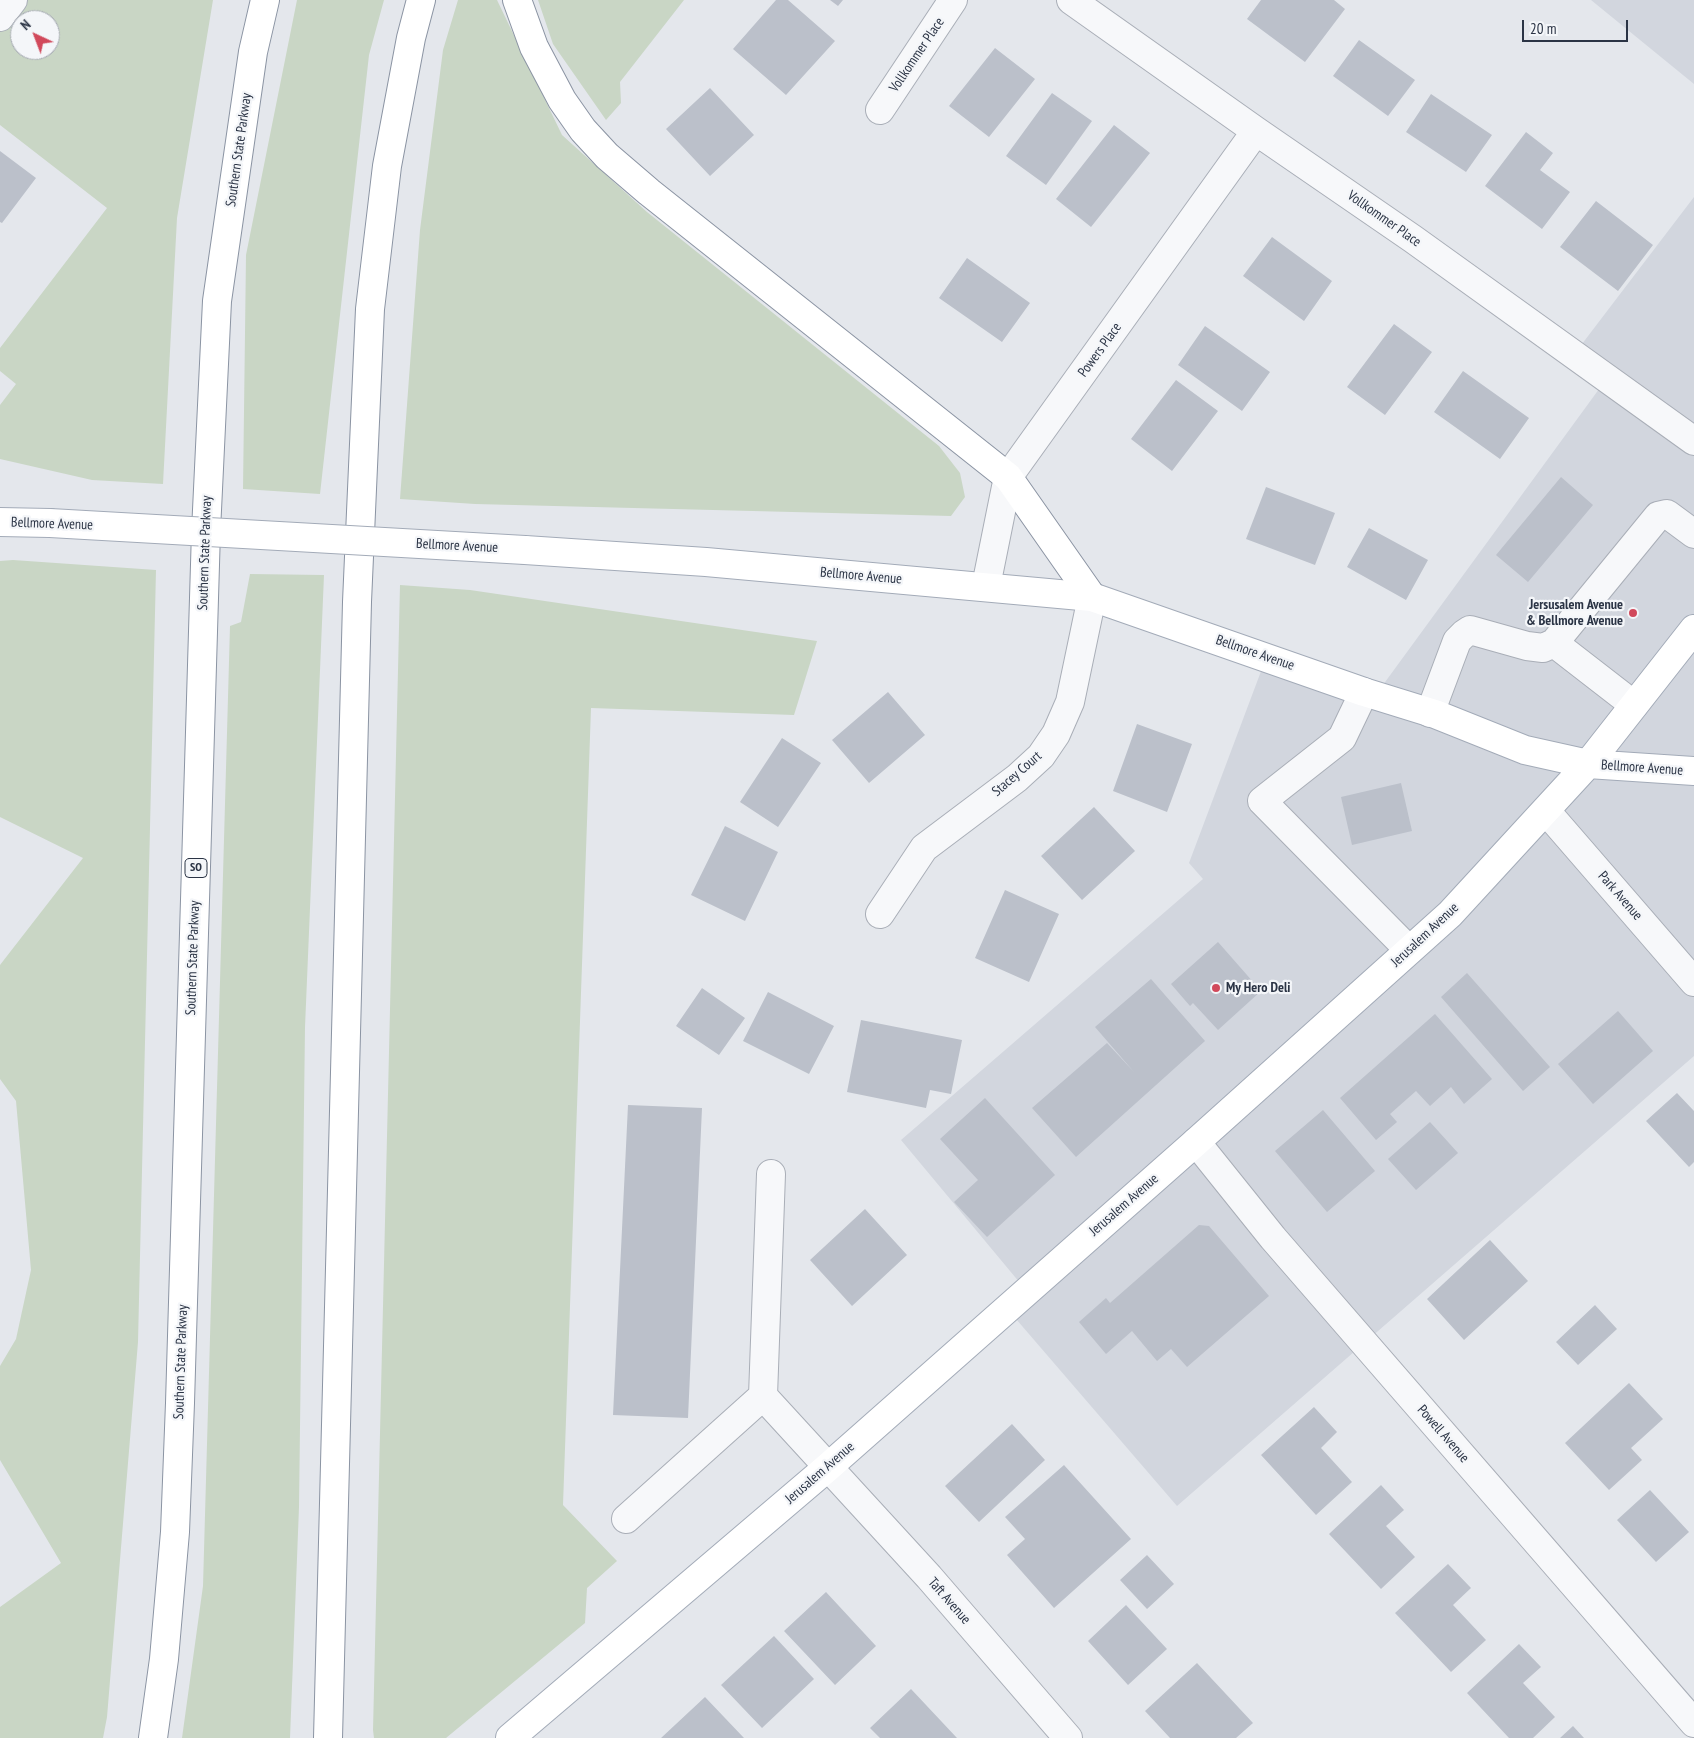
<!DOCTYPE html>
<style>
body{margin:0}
#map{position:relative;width:1694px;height:1738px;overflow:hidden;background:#e4e7ec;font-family:"PT Sans Narrow",sans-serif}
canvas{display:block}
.north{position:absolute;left:10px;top:10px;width:50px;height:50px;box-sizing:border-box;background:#f4f6f9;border:1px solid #a4a8b1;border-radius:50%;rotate:317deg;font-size:14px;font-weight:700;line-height:20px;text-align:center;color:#2b3445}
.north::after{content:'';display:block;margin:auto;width:18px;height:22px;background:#d1495b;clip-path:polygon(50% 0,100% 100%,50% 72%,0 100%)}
.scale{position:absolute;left:1522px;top:20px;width:106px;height:22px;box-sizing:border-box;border:2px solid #2b3445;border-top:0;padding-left:6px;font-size:15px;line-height:18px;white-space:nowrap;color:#2b3445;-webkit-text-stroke:4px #f4f6f9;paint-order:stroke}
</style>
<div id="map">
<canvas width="1694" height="1738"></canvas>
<div class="north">N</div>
<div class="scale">20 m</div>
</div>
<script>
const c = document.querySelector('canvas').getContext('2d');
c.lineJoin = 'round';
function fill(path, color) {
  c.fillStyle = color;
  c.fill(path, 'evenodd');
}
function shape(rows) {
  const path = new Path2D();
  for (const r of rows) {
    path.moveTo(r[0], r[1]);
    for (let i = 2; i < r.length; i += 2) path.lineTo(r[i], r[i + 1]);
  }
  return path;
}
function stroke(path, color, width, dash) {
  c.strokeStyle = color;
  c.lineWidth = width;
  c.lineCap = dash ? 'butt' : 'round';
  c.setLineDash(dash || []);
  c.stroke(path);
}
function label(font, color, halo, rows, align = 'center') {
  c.font = font + ' "PT Sans Narrow",sans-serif';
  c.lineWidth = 4.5;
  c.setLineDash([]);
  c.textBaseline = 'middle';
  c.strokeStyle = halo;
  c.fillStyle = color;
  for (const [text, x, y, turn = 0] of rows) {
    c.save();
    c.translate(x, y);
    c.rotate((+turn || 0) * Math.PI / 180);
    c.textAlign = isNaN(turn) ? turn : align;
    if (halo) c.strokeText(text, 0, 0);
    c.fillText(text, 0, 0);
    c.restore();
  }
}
const built = shape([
 [1591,0,1694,0,1694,84],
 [1694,197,1694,1056,1177,1506,1010,1312,1030,1295,901,1140,1203,879,1189,863,1269,650,1380,689,1602,385,1569,361]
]);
const green = shape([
 [13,0,213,0,177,218,163,484,92,480,0,459,0,405,16,384,0,371,0,348,107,208,0,125,0,17],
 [20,20,50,20,50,50,20,50],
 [297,0,384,0,369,55,320,494,243,489,246,255],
 [458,0,497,0,562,135,647,212,939,446,960,473,965,497,951,516,475,504,400,499,420,230,443,50],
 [538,0,684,0,620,82,621,103,606,120,553,44],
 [13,560,156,570,138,1342,107,1717,103,1738,0,1738,0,1607,61,1563,0,1460,0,1366,16,1339,31,1270,16,1101,0,1079,0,965,83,858,0,817,0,561],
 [250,574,324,575,305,1027,299,1507,290,1738,182,1738,203,1586,230,626,241,622],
 [400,585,470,590,817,641,794,715,591,708,563,1505,617,1561,587,1588,585,1623,446,1738,374,1738,373,1730]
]);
const building = shape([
 [776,0,788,0,835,41,786,95,733,49],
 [830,0,843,0,838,6],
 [1261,0,1334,0,1345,9,1305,62,1247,19],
 [1359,40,1415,80,1388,116,1333,76],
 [995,48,1035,79,989,137,949,106],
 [710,88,754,135,710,176,666,129],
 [1052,93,1092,121,1046,185,1006,156],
 [1431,94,1492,135,1466,172,1406,132],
 [1114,125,1150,153,1091,227,1056,199],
 [1526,132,1553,153,1540,170,1570,192,1542,229,1485,186],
 [0,151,36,178,2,223,0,222],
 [1596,201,1653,245,1618,291,1560,247],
 [1272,237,1332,281,1304,321,1243,276],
 [967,258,1030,303,1002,342,939,298],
 [1394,324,1432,352,1385,415,1347,387],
 [1205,326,1270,372,1242,411,1178,365],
 [1463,371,1529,418,1500,459,1434,412],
 [1176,380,1218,411,1172,471,1131,439],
 [1561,477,1593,505,1528,582,1496,555],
 [1266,487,1335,513,1315,565,1246,539],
 [1369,528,1428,560,1406,600,1347,567],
 [888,692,925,735,869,783,832,740],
 [1137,724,1192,744,1167,812,1113,791],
 [782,738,821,763,778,827,740,802],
 [1401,783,1412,831,1352,845,1341,797],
 [1094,807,1135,851,1082,900,1041,856],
 [725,826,778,852,745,921,691,895],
 [1005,890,1059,914,1029,982,975,958],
 [1218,942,1261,991,1218,1030,1193,1003,1190,1006,1171,984],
 [1467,973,1550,1067,1523,1091,1441,997],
 [1151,979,1205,1041,1076,1157,1032,1108,1107,1043,1134,1072,1095,1027],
 [702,988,745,1018,719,1055,676,1026],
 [768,992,834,1026,809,1074,743,1041],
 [1618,1011,1653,1051,1593,1104,1558,1064],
 [1435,1014,1492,1079,1464,1104,1451,1087,1430,1106,1416,1091,1390,1114,1397,1122,1376,1140,1340,1098],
 [861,1020,962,1040,951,1094,930,1090,926,1108,847,1092],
 [1677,1093,1694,1111,1694,1162,1689,1167,1646,1121],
 [985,1098,1055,1175,987,1237,954,1202,978,1180,940,1139],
 [628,1105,702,1108,688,1418,613,1415],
 [1323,1110,1375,1171,1327,1212,1275,1151],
 [1430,1122,1458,1153,1416,1190,1388,1159],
 [865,1209,907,1255,852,1306,810,1260],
 [1199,1225,1209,1226,1269,1296,1187,1367,1171,1349,1157,1361,1132,1331,1106,1354,1079,1322,1106,1298,1110,1303],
 [1490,1240,1528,1281,1464,1340,1427,1299],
 [1595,1305,1617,1329,1578,1365,1556,1342],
 [1629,1383,1663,1419,1631,1448,1642,1460,1609,1490,1565,1443],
 [1314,1407,1337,1432,1321,1448,1352,1482,1316,1515,1261,1455],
 [1012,1424,1045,1460,979,1522,945,1486],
 [1064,1465,1131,1539,1054,1608,1007,1555,1025,1539,1005,1517],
 [1381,1485,1404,1510,1386,1526,1415,1557,1381,1589,1329,1534],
 [1650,1490,1689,1532,1656,1562,1617,1520],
 [1147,1555,1174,1584,1147,1609,1120,1580],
 [1448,1564,1471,1588,1453,1605,1486,1640,1451,1672,1395,1613],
 [826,1592,876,1646,835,1685,784,1631],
 [1126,1605,1167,1649,1128,1685,1088,1641],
 [774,1636,814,1679,762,1728,721,1685],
 [1519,1644,1541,1667,1523,1683,1555,1717,1533,1738,1509,1738,1467,1693],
 [1197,1663,1253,1723,1236,1738,1170,1738,1145,1711],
 [911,1689,957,1738,880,1738,870,1728],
 [705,1697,744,1738,661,1738],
 [1573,1726,1584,1738,1560,1738]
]);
const minor = shape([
 [1071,0,1256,131,1413,239,1694,441],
 [0,17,13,0],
 [880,110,953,0],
 [986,586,1008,477,1256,131],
 [1554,643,1634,705],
 [1364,692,1342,738,1262,801,1409,950],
 [1430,713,1457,641,1464,634,1470,630,1527,646,1543,648,1554,643,1658,516,1667,514,1694,534],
 [1546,811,1694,982],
 [880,914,924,848,1017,778,1041,756,1056,734,1070,702,1092,597],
 [1196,1142,1273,1238,1694,1723],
 [763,1396,771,1174],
 [626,1519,763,1396,929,1577,1068,1738]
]);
const major = shape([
 [0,522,50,523],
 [525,550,706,562,1092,597,1364,692,1435,714,1525,750,1588,764,1694,771],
 [510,1738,827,1468,1196,1142,1450,914,1588,764,1694,629]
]);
const highway = shape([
 [517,0,534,47,562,100,583,130,607,156,649,192,1008,477,1092,597],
 [153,1738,164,1659,175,1532,180,1403,206,531,217,301,253,52,265,0],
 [328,1738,357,602,370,309,387,166,411,38,421,0]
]);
const majorBridge = shape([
 [50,523,525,550]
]);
const markers = [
 [1633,613,5,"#d1495b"],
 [1216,988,5,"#d1495b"]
];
const shields = [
 [196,868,22]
];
const shieldNames = [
 ["SO",196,868]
];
const streetNames = [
 ["Vollkommer Place",917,55,-56],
 ["Southern State Parkway",239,150,-82],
 ["Vollkommer Place",1384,219,35],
 ["Powers Place",1100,350,-54],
 ["Bellmore Avenue",52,524,2],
 ["Bellmore Avenue",457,546,3],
 ["Southern State Parkway",205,553,-88],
 ["Bellmore Avenue",861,576,5],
 ["Bellmore Avenue",1255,653,19],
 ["Bellmore Avenue",1642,768,4],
 ["Stacey Court",1017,774,-41],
 ["Park Avenue",1620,896,49],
 ["Jerusalem Avenue",1425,935,-43],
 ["Southern State Parkway",193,958,-88],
 ["Jerusalem Avenue",1124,1205,-41],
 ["Southern State Parkway",181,1362,-88],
 ["Powell Avenue",1443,1434,49],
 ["Jerusalem Avenue",820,1473,-41],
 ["Taft Avenue",949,1601,49]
];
const poiNames = [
 ["Jersusalem Avenue",1623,605],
 ["& Bellmore Avenue",1623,621],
 ["My Hero Deli",1226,988,"left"]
];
fill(built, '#d2d6de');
fill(green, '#c9d6c5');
fill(building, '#bbc0ca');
stroke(minor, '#a9aeb7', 30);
stroke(major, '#a3abb8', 30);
stroke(highway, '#8b94a3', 30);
stroke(minor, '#f7f8fa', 28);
stroke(major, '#fff', 28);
stroke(highway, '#fff', 28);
stroke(majorBridge, '#a3abb8', 30, []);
stroke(majorBridge, '#fff', 28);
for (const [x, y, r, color] of markers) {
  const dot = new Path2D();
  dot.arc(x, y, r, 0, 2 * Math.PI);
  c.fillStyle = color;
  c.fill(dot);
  stroke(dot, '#f4f6f9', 2);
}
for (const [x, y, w] of shields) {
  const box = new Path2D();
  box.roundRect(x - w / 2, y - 9.5, w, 19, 4);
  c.fillStyle = '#f4f6f9';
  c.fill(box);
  stroke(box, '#2b3445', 1);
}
label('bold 12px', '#2b3445', null, shieldNames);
label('14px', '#2b3445', '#f4f6f9', streetNames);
label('bold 14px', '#2b3445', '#f4f6f9', poiNames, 'right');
</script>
